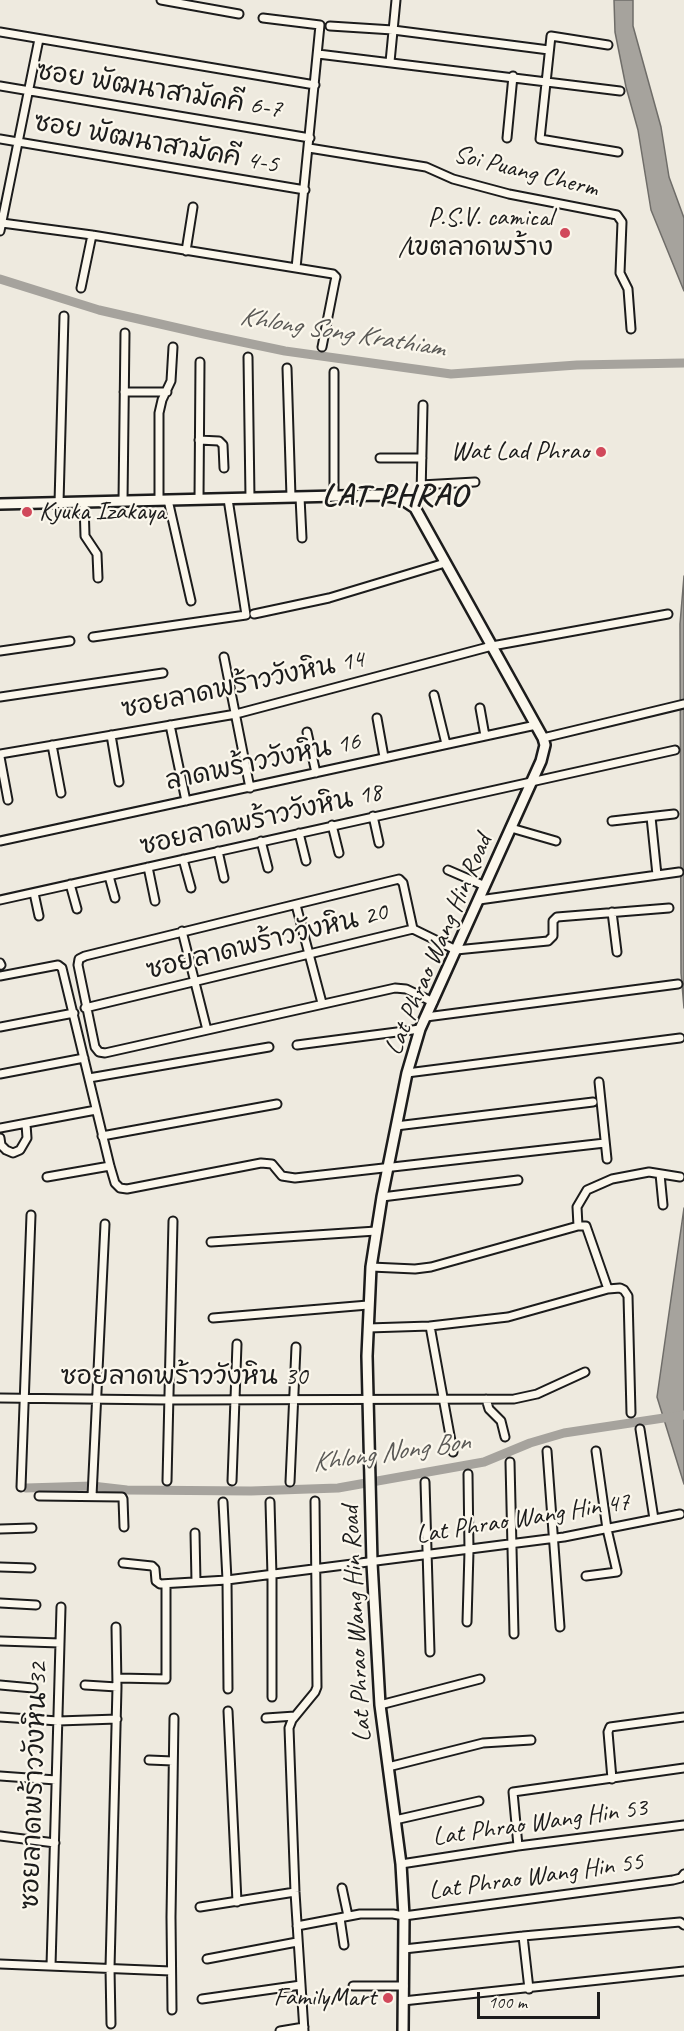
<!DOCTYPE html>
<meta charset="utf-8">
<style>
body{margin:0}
#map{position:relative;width:684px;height:2031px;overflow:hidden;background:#eeeadf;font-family:Caveat,sans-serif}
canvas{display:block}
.scale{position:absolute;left:477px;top:1992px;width:123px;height:27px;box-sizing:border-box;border:3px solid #1c1c1c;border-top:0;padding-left:8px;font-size:18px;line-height:21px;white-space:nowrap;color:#1c1c1c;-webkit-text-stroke:4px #fbf7ec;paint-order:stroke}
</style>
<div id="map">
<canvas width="684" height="2031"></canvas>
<div class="scale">100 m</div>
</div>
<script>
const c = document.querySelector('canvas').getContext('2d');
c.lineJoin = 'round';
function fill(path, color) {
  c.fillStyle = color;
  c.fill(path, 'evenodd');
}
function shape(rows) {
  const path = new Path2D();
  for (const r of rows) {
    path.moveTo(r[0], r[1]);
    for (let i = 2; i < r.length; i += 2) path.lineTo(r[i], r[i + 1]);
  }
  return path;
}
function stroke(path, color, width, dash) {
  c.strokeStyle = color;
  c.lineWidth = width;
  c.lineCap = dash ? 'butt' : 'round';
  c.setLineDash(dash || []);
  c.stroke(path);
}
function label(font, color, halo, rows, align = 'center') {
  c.font = font + ' Caveat,"Playpen Sans Thai",sans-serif';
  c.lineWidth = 4.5;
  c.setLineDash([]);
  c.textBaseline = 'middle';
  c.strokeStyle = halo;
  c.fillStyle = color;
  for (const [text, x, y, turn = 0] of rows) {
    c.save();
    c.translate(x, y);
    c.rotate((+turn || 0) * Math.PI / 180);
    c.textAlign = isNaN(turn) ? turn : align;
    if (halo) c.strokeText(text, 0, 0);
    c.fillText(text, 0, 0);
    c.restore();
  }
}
const water = shape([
 [614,0,633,0,633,26,661,127,669,177,684,218,684,291,651,210,638,130,626,87,615,32,614,0],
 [684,576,684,1008,681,973,680,624,684,576],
 [684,1208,684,1484,657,1397,684,1208]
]);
const canal = shape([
 [0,279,99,310,204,334,285,351,451,374,577,365,684,363],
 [26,1488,92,1486,127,1490,251,1491,338,1488,484,1462,530,1443,564,1433,684,1415]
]);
const street = shape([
 [161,0,239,14],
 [263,18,320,25,296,268],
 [330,26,393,30,549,50],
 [0,32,315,85],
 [608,45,551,36,540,139,618,152],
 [318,54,620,91],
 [390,62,396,0],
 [0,86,310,138],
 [507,138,513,76],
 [0,139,305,190],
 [309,148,426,167,453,179,509,194,617,215,622,222,620,273,628,289,631,329],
 [2,223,92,235,333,274,336,277,335,281,322,347],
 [0,231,39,39],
 [186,251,193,207],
 [81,288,92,235],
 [248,357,250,498],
 [287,368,291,497],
 [124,392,167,392],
 [199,440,219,441,223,445,224,468],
 [380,458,422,458],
 [421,485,475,482],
 [334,496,334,372],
 [300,497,302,538],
 [199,499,200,362],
 [159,500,159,413,162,400,171,381,173,347],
 [168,500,191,601],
 [123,501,125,333],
 [84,502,85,536,97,554,98,578],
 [59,503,64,316],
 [415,508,421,495,423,405],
 [254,614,329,598,445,563],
 [93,637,246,615,228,499],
 [0,651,70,641],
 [224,657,250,788],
 [434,695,446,744],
 [0,697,163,673],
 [480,708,485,736],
 [377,718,384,757],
 [170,725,186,801],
 [307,732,316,773],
 [111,735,119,782],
 [543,738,684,704],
 [52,745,61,793],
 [0,754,236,714,492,646,668,614],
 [0,757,8,800],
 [373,816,379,843],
 [651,817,657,875],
 [612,821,674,814],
 [332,825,339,853],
 [511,828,556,841],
 [299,833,306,861],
 [0,841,536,725],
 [261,841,268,868],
 [218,851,224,878],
 [183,859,191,888],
 [148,867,155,901],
 [448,870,485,886],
 [109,876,115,898],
 [70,884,77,909],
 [34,893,39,916],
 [0,900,675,750],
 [479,900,679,872],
 [296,905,322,1003],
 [612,912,617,952],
 [413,929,403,883,399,879,85,956,79,959,78,965,95,1047,99,1052,105,1053,395,988,406,989,433,1002],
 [182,931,207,1030],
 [0,963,1,965],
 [0,976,58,965,62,968,110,1166,115,1183,120,1188,127,1189,261,1163,272,1164,282,1176,295,1178,605,1143],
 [85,1008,413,929,456,950,548,941,553,936,553,921,557,917,669,908],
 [426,1017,678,984],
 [0,1027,74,1013],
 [297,1045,420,1029],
 [407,1073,680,1038],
 [0,1074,84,1058],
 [89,1078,269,1047],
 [599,1082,607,1159],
 [396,1126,593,1102],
 [0,1128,96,1110],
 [102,1136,277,1104],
 [0,1138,1,1145,6,1150,13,1153,20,1150,27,1138,26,1124],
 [660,1174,663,1205],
 [47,1177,110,1166],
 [382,1197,518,1180],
 [578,1226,577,1207,587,1190,612,1179,649,1172,680,1177],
 [211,1242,376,1231],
 [371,1267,415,1269,431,1267,578,1226,586,1226,608,1289],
 [213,1318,368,1305],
 [430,1326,453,1452],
 [368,1328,430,1326,508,1317,608,1289,620,1288,624,1290,628,1296,631,1413],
 [0,1398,169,1400,514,1399,537,1394,585,1372],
 [486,1399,489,1409,501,1421,505,1437],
 [640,1429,654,1519],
 [547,1451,560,1627],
 [510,1462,514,1634],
 [167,1481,173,1221],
 [232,1481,237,1344],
 [290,1482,296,1347],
 [425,1482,430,1652],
 [21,1487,31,1215],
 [39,1496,122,1497,123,1499,124,1527],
 [92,1496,105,1224],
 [223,1502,227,1580,228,1689],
 [270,1502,272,1576,272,1697],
 [0,1529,32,1528],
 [195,1533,196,1582],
 [123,1563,152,1566,155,1569,156,1581,160,1584,227,1580,564,1537,680,1514],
 [0,1567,31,1568],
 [586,1576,617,1572,607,1529,596,1451],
 [0,1603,36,1605],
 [467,1622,469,1551,468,1474],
 [0,1641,60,1643],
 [118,1678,166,1679,166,1584],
 [0,1685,33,1688],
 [85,1685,117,1687],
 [380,1705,480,1679],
 [228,1711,237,1902],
 [0,1717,58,1721,117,1719],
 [266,1718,295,1716],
 [149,1760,173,1761],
 [388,1767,483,1743,531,1740],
 [0,1776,56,1780],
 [612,1779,608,1732,610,1727,684,1717],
 [395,1820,479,1801],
 [0,1836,55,1843],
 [518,1846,513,1792,684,1768],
 [401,1864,518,1846,684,1825],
 [342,1888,348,1916],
 [200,1907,295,1892],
 [340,1918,344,1945],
 [297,1926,360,1914,393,1914,404,1916,673,1880,681,1878,684,1874],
 [523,1936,529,1989],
 [404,1949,523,1936,680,1922,684,1925],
 [207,1959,297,1942],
 [0,1964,171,1971],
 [51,1966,61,1607],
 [353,1986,404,1986],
 [202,1999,301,1985],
 [403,2001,684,1971],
 [172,2010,171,1917,174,1718],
 [111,2024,110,1968,117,1687,116,1627],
 [280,2031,304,2027],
 [304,2031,295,1892,289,1728,292,1720,315,1692,317,1687,315,1501]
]);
const secondary = shape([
 [0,504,380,495,400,498,415,508,543,738,545,745,541,761,420,1029,407,1073,382,1197,371,1267,367,1356,372,1563,380,1705,401,1864,404,1916,403,2031]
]);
const markers = [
 [565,233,6,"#d1495b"],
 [601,452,6,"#d1495b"],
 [27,512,6,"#d1495b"],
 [388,1998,6,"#d1495b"]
];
const streetNames = [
 ["ซอย พัฒนาสามัคคี 6-7",159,91,9],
 ["ซอย พัฒนาสามัคคี 4-5",156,144,10],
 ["Soi Puang Cherm",526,172,14],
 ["ซอยลาดพร้าววังหิน 14",243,685,-12],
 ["ลาดพร้าววังหิน 16",263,762,-12],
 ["ซอยลาดพร้าววังหิน 18",261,820,-13],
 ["ซอยลาดพร้าววังหิน 20",267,942,-14],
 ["Lat Phrao Wang Hin Road",439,945,-67],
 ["ซอยลาดพร้าววังหิน 30",184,1377],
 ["Lat Phrao Wang Hin 47",523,1519,-9],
 ["Lat Phrao Wang Hin Road",357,1624,-93],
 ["ซอยลาดพร้าววังหิน 32",35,1786,-88],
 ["Lat Phrao Wang Hin 53",540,1823,-8],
 ["Lat Phrao Wang Hin 55",536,1877,-8]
];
const poiNames = [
 ["P.S.V. camical",553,218],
 ["/เขตลาดพร้าง",553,248],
 ["Wat Lad Phrao",589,452],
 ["Kyuka Izakaya",39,512,"left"],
 ["FamilyMart",376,1998]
];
const waterNames = [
 ["Khlong Song Krathiam",342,333,9],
 ["Khlong Nong Bon",391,1453,-8]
];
const districtNames = [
 ["LAT PHRAO",395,497]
];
fill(water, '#a6a39d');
stroke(water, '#6f6d69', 1.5);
stroke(canal, '#a6a39d', 9);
stroke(street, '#1c1c1c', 11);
stroke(secondary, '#1c1c1c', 14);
stroke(street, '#fbf7ec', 7);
stroke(secondary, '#fbf7ec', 9);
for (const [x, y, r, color] of markers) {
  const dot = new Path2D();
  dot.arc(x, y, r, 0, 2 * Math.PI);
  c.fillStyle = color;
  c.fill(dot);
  stroke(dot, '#fbf7ec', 2);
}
label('26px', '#1c1c1c', '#fbf7ec', streetNames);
label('26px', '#1c1c1c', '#fbf7ec', poiNames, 'right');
label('italic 27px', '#5a5956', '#fbf7ec', waterNames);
c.letterSpacing = '1.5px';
label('bold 32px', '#1c1c1c', '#fbf7ec', districtNames);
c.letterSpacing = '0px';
</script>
